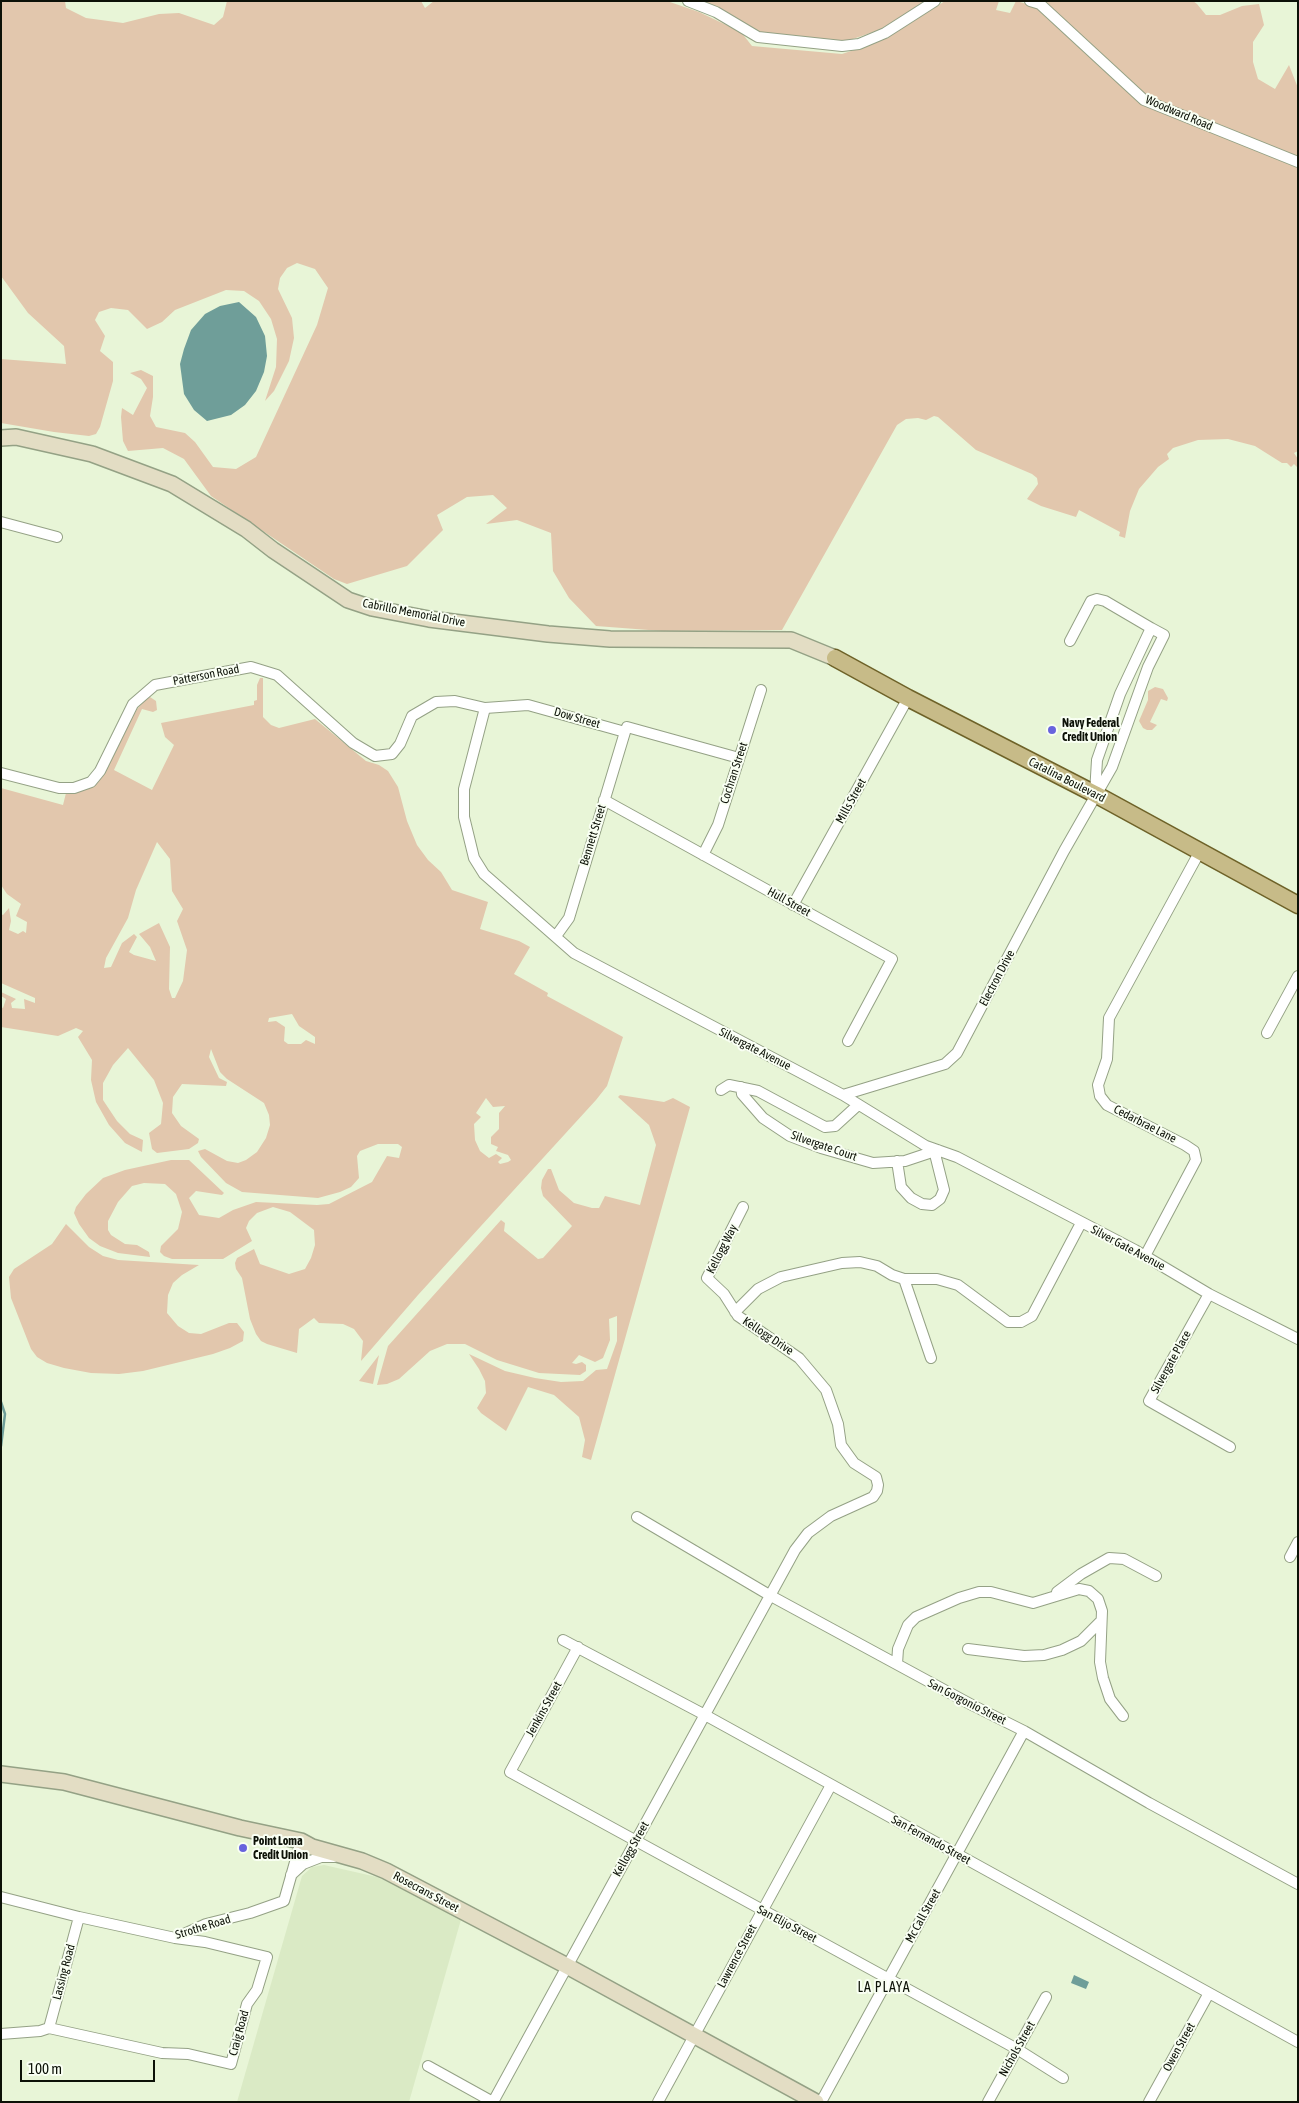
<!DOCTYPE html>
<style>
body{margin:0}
#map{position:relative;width:1299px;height:2103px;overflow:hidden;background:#e8f5d7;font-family:"Asap Condensed",sans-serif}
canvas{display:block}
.frame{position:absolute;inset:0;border:2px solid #0c1107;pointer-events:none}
.scale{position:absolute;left:20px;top:2060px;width:135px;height:22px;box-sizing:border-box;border:2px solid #0c1107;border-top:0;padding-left:6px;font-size:15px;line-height:18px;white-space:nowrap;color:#0c1107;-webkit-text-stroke:4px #f9fff3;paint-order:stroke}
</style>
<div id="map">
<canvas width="1299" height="2103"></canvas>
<div class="frame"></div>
<div class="scale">100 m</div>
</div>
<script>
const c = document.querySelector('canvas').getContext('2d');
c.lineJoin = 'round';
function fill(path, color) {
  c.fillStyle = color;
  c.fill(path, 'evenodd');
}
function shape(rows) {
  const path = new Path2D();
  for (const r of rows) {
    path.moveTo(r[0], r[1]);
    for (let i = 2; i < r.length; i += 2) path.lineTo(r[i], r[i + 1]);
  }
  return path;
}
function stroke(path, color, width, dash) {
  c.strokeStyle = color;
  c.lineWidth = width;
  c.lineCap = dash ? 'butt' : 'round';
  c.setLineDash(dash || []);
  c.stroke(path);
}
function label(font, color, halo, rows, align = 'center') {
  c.font = font + ' "Asap Condensed",sans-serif';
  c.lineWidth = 4;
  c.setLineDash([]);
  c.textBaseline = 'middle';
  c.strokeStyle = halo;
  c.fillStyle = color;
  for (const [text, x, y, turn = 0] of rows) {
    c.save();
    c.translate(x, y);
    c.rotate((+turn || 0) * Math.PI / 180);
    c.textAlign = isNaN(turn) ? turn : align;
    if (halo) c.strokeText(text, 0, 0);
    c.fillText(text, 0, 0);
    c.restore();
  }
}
const built = shape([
 [324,1865,377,1877,462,1916,409,2102,237,2102,302,1876,312,1867]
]);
const green = shape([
 [1,1,65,1,66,8,86,18,123,23,159,14,179,13,214,25,223,17,227,1,421,1,425,8,434,1,667,1,699,12,741,32,752,46,842,54,875,43,911,23,945,1,999,1,996,10,1010,13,1016,1,1038,7,1149,105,1298,168,1298,451,1294,453,1298,459,1298,468,1294,464,1291,467,1287,463,1282,463,1255,446,1228,439,1198,440,1173,448,1167,454,1169,459,1158,467,1139,489,1130,511,1125,538,1119,536,1120,532,1079,510,1076,517,1041,506,1027,499,1038,484,1037,478,1032,474,976,450,938,417,934,416,926,420,918,418,906,419,897,425,782,630,662,631,596,626,569,598,553,571,551,533,517,520,486,524,507,508,493,495,467,497,437,515,443,530,407,566,347,584,334,579,211,496,184,459,163,448,128,451,123,441,121,417,122,408,133,415,147,388,141,379,130,373,141,370,153,376,153,397,150,416,156,427,185,433,195,442,213,467,236,469,256,457,317,325,328,288,315,269,297,263,287,268,280,278,278,289,292,318,294,338,289,361,274,391,265,401,276,367,277,339,271,319,259,301,244,291,226,290,175,310,162,322,147,329,128,310,111,308,99,312,95,320,105,336,100,351,113,362,113,381,100,427,96,434,89,436,54,432,1,423,1,359,66,364,64,346,28,313,1,276],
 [695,1,928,1,879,30,847,41,823,41,764,35],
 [1040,1,1193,1,1197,4,1206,15,1220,15,1242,6,1259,4,1264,25,1253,42,1253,62,1258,79,1275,89,1289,65,1298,88,1298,159,1158,102,1133,87],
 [260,678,263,678,263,717,271,725,279,728,315,719,366,761,379,765,388,771,398,787,407,821,417,845,428,860,441,872,452,890,488,902,480,929,519,941,530,947,514,974,548,993,547,996,623,1037,607,1086,596,1100,418,1295,361,1361,363,1341,354,1329,343,1324,319,1323,314,1318,299,1329,297,1353,267,1344,261,1341,256,1334,250,1319,242,1278,236,1269,235,1263,237,1258,254,1249,260,1264,289,1274,305,1269,311,1258,315,1245,314,1230,290,1212,273,1207,257,1213,249,1221,246,1228,252,1241,223,1259,172,1259,164,1256,160,1252,161,1246,178,1229,182,1212,176,1194,165,1184,144,1183,132,1186,118,1202,108,1221,108,1230,111,1235,125,1244,137,1245,149,1252,150,1257,118,1253,100,1246,89,1238,79,1224,74,1213,76,1207,86,1194,103,1178,125,1170,171,1160,189,1160,224,1193,222,1195,196,1191,189,1198,199,1215,219,1218,233,1210,256,1202,317,1205,329,1204,372,1182,387,1156,399,1158,402,1147,398,1144,378,1144,360,1151,357,1156,359,1178,351,1187,340,1192,318,1198,242,1192,226,1183,201,1157,198,1151,205,1149,227,1161,238,1163,246,1160,257,1152,266,1138,270,1125,269,1115,264,1103,227,1079,220,1072,211,1049,209,1057,219,1078,227,1082,226,1086,182,1084,173,1097,172,1113,181,1126,199,1139,198,1143,189,1149,157,1153,152,1149,149,1133,161,1124,163,1103,154,1080,128,1048,113,1065,103,1083,103,1100,117,1121,130,1134,143,1140,142,1152,125,1143,109,1125,96,1102,91,1080,92,1060,78,1037,83,1031,76,1028,58,1036,1,1027,1,1007,3,1008,6,999,1,996,1,992,16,999,11,1003,12,1008,25,1009,24,999,35,1003,35,998,1,983,1,914,3,915,9,908,11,921,9,930,18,934,23,931,26,933,27,922,16,916,21,904,7,894,1,885,1,788,63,805,66,793,107,766,137,709,146,699,150,697,156,701,157,710,153,712,142,709,114,770,152,790,174,745,165,737,161,723,254,705,254,701,257,700,257,685],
 [157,842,170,859,172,891,183,909,177,921,187,950,183,981,175,998,172,998,169,989,170,947,159,923,139,934,150,947,156,961,134,955,129,952,137,937,134,934,122,943,111,967,104,968,106,958,128,918,136,890],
 [292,1014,299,1026,315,1037,315,1044,306,1040,301,1044,288,1044,284,1041,285,1027,276,1021,268,1022,269,1018],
 [486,1098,493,1107,505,1106,499,1113,499,1129,491,1137,491,1144,498,1147,496,1151,508,1155,511,1160,508,1162,500,1164,498,1162,502,1158,496,1154,489,1158,480,1151,475,1140,474,1124,481,1117,476,1113],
 [1155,687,1163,689,1168,698,1167,701,1161,699,1150,722,1157,725,1152,730,1147,730,1143,728,1139,721,1148,700,1148,691],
 [620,1095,664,1102,673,1098,690,1107,591,1460,582,1457,585,1440,579,1417,554,1395,528,1387,506,1431,481,1413,477,1408,486,1393,485,1381,479,1369,469,1354,505,1371,535,1378,561,1382,583,1381,596,1370,607,1369,617,1341,617,1316,609,1319,610,1340,603,1358,595,1362,579,1355,572,1363,576,1364,582,1362,586,1365,586,1371,580,1375,539,1373,497,1360,465,1344,447,1344,430,1351,399,1379,387,1384,377,1385,388,1346,501,1220,505,1223,504,1231,538,1259,543,1258,572,1226,543,1196,541,1188,542,1180,548,1169,551,1169,559,1190,574,1203,592,1208,599,1208,605,1196,640,1205,656,1145,649,1125,618,1097],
 [66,1224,89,1247,103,1256,118,1260,199,1265,182,1275,173,1283,168,1295,167,1313,178,1326,189,1333,201,1334,229,1323,237,1323,244,1332,243,1341,230,1348,213,1354,143,1371,119,1374,91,1373,64,1368,47,1363,37,1357,31,1349,11,1298,9,1277,14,1269,52,1244],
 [379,1355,373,1384,359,1381]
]);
const water = shape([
 [239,302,256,317,265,336,267,356,264,372,256,391,245,405,231,415,207,421,194,410,184,394,180,364,184,349,191,330,205,314,220,306],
 [1074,1975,1089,1982,1086,1989,1071,1983]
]);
const stream = shape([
 [1,1402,5,1414,1,1446]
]);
const street = shape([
 [688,1,716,12,758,37,842,46,859,44,885,33,935,1],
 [1030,1,1040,4,1144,100,1298,162],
 [1,522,57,537],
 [1070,641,1091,601,1097,599,1105,601,1151,628,1120,694,1097,760,1095,793],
 [485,708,464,789,464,817,474,858,484,874,574,953,843,1095,926,1146,957,1157,1135,1250,1209,1294,1298,1339],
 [625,732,627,727,739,758],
 [1,773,59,788,74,788,91,782,100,771,133,704,155,685,251,667,277,675,353,743,375,756,392,754,400,744,412,716,436,702,455,701,485,708,528,705,625,732],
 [604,800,892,959,848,1041],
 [703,855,718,825,761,690],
 [793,905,908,698],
 [556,936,569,918,625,732],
 [1267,1033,1298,976],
 [741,1087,742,1094,763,1118,790,1136,821,1148,873,1163,905,1161,938,1150],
 [721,1090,729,1085,758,1091,825,1127,835,1126,858,1105],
 [843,1095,945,1064,957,1053,1064,851,1112,767,1148,667,1164,635,1151,628],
 [897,1161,901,1187,911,1198,922,1204,932,1205,940,1199,944,1190,934,1150],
 [1145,1256,1196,1160,1194,1151,1185,1145,1107,1105,1100,1096,1098,1085,1107,1059,1109,1018,1200,851],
 [904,1279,931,1358],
 [1209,1294,1149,1401,1230,1447],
 [735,1312,758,1289,781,1277,842,1263,860,1262,877,1266,892,1275,904,1279,937,1279,958,1285,1008,1322,1021,1322,1032,1316,1081,1223],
 [637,1517,771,1596,972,1705,1024,1731,1149,1803,1298,1884],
 [1290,1557,1298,1542],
 [1057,1592,1081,1574,1109,1558,1124,1559,1156,1576],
 [563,1640,705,1715,1298,2042],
 [578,1647,510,1772,1017,2049,1063,2078],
 [968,1649,1024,1656,1044,1655,1062,1650,1081,1641,1101,1621],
 [897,1664,898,1649,908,1625,916,1617,959,1598,979,1592,991,1592,1033,1603,1079,1589,1089,1591,1098,1599,1102,1611,1100,1662,1103,1678,1110,1699,1123,1716],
 [291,1875,303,1864,321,1857,334,1857],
 [1,1897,79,1917,175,1938,206,1924,250,1913,284,1901,301,1841],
 [49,2028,79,1917],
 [1,2034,40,2031,49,2028,162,2053,188,2054,231,2064,247,2004,257,1990,267,1957,205,1942,175,1938],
 [428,2066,493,2102],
 [493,2102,795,1550,808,1533,831,1516,873,1497,877,1491,878,1485,876,1477,854,1463,841,1445,838,1424,826,1390,799,1358,738,1316,724,1294,707,1278,743,1207],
 [658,2102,831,1785],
 [821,2102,1024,1731],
 [988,2102,1046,1997],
 [1149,2102,1209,1993]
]);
const secondary = shape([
 [1,438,16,437,92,454,172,484,246,529,273,550,348,600,372,608,429,619,548,634,610,639,791,640,835,658],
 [1,1774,64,1782,240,1828,301,1841,312,1847,362,1861,386,1871,567,1966,816,2102]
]);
const primary = shape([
 [835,658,908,698,1095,794,1298,905]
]);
const markers = [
 [1052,730,5,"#6863dd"],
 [243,1848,5,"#6863dd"]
];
const streetNames = [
 ["Woodward Road",1179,113,23],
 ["Cabrillo Memorial Drive",414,613,11],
 ["Patterson Road",206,675,-11],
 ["Dow Street",577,718,16],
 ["Cochran Street",734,773,-72],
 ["Catalina Boulevard",1067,780,27],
 ["Mills Street",851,801,-61],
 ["Bennett Street",593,835,-73],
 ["Hull Street",789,902,29],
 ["Electron Drive",997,978,-62],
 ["Silvergate Avenue",755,1049,27],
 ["Cedarbrae Lane",1145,1124,27],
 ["Silvergate Court",824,1146,19],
 ["Silver Gate Avenue",1128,1248,28],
 ["Kellogg Way",722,1249,-63],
 ["Kellogg Drive",768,1336,34],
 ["Silvergate Place",1171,1362,-61],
 ["San Gorgonio Street",967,1702,27],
 ["Jenkins Street",544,1709,-61],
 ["San Fernando Street",931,1840,29],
 ["Kellogg Street",631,1849,-61],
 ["Rosecrans Street",426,1892,28],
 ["Mc Call Street",923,1916,-61],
 ["San Elijo Street",787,1924,28],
 ["Strothe Road",203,1927,-17],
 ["Lawrence Street",737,1956,-62],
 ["Lassing Road",64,1972,-75],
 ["Craig Road",239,2033,-75],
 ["Owen Street",1179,2047,-61],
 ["Nichols Street",1017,2049,-61]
];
const poiNames = [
 ["Navy Federal",1062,723],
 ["Credit Union",1062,737],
 ["Point Loma",253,1841],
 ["Credit Union",253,1855]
];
const neighbourhoodNames = [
 ["LA PLAYA",884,1988]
];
fill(built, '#daeac5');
fill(green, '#e2c7ad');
fill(water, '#6f9e99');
stroke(stream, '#6f9e99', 2.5);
stroke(street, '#94a185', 12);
stroke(secondary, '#94a185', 18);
stroke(primary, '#6e6228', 19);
stroke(street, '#fff', 10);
stroke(secondary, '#e3ddc4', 15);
stroke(primary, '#c7bb88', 16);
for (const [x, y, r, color] of markers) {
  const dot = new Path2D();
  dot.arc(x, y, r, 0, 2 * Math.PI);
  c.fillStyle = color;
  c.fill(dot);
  stroke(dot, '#f9fff3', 2);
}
label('12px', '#0c1107', '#f9fff3', streetNames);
label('bold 12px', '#0c1107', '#f9fff3', poiNames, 'left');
c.letterSpacing = '1px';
label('14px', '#0c1107', '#f9fff3', neighbourhoodNames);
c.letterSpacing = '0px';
</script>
